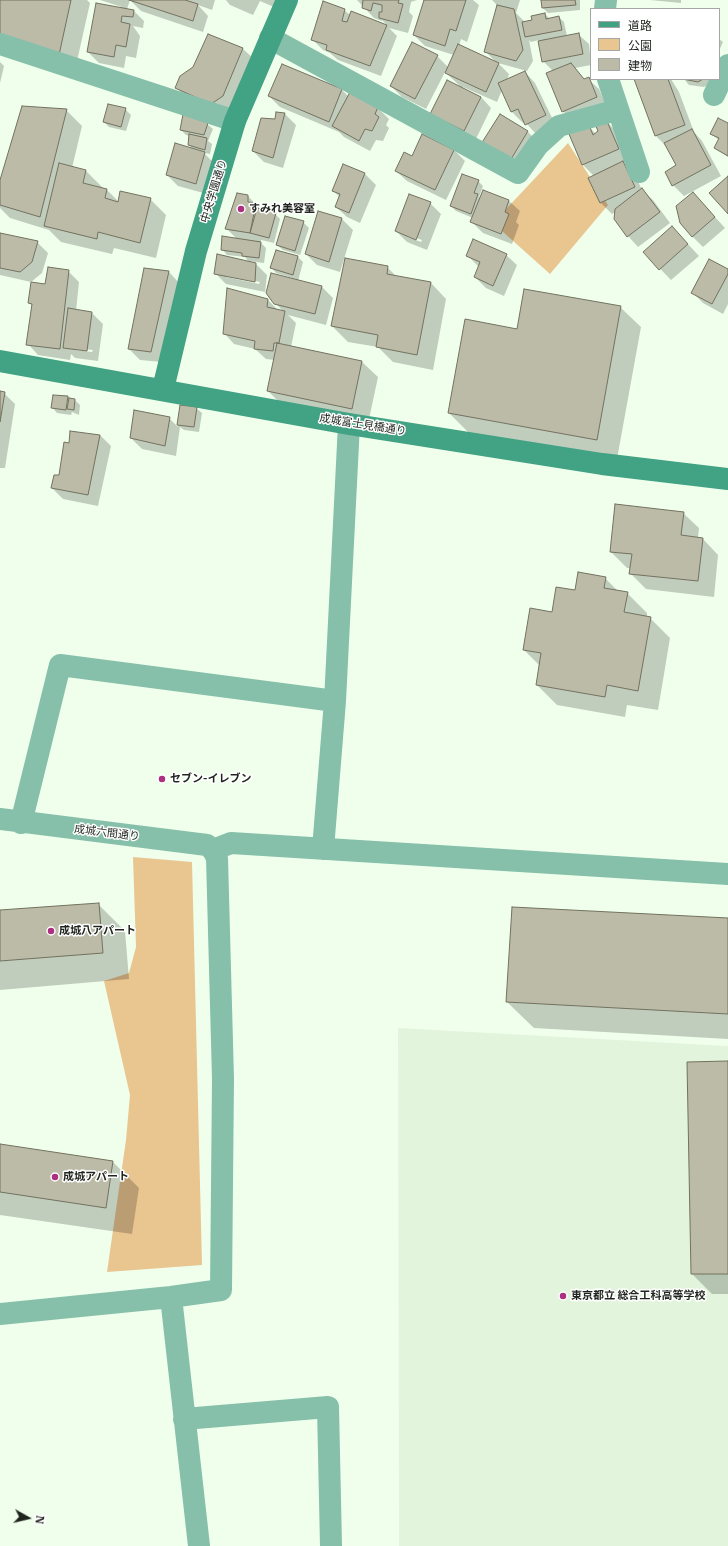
<!DOCTYPE html>
<meta charset="utf-8">
<style>
body{margin:0}
#map{position:relative;width:728px;height:1546px;overflow:hidden;background:#f0ffec;font-family:"IBM Plex Serif","Noto Sans JP",serif}
canvas{display:block}
.legend{position:absolute;left:590px;top:8px;width:130px;height:72px;box-sizing:border-box;background:#fff;border:1px solid #a5a7a5;margin:0;padding:5px 7px;list-style:none;font-size:12px;color:#1f241e}
.legend li{display:flex;align-items:center;gap:8px;height:20px}
.legend b{width:20px;border:1px solid #a5a7a5}
.north{position:absolute;left:8px;top:1498px;width:40px;height:40px;-webkit-text-stroke:3px #fff;paint-order:stroke;rotate:98deg;font-size:11px;font-weight:700;line-height:16px;text-align:center;color:#1f241e}
.north::after{content:'';display:block;margin:auto;width:14px;height:18px;background:#1f241e;clip-path:polygon(50% 0,100% 100%,50% 72%,0 100%)}
</style>
<div id="map">
<canvas width="728" height="1546"></canvas>
<ul class="legend">
<li><b style="height:5px;background:#42a284"></b>道路</li>
<li><b style="height:11px;background:#e9c58f"></b>公園</li>
<li><b style="height:11px;background:#bbbba7"></b>建物</li>
</ul>
<div class="north">N</div>
</div>
<script>
const c = document.querySelector('canvas').getContext('2d');
c.lineJoin = 'round';
function fill(path, color) {
  c.fillStyle = color;
  c.fill(path, 'evenodd');
}
function shape(rows) {
  const path = new Path2D();
  for (const r of rows) {
    path.moveTo(r[0], r[1]);
    for (let i = 2; i < r.length; i += 2) path.lineTo(r[i], r[i + 1]);
  }
  return path;
}
function stroke(path, color, width, dash) {
  c.strokeStyle = color;
  c.lineWidth = width;
  c.lineCap = dash ? 'butt' : 'round';
  c.setLineDash(dash || []);
  c.stroke(path);
}
function label(font, color, halo, rows, align = 'center') {
  c.font = font + ' "IBM Plex Serif","Noto Sans JP",serif';
  c.lineWidth = 3;
  c.setLineDash([]);
  c.textBaseline = 'middle';
  c.strokeStyle = halo;
  c.fillStyle = color;
  for (const [text, x, y, turn = 0] of rows) {
    c.save();
    c.translate(x, y);
    c.rotate((+turn || 0) * Math.PI / 180);
    c.textAlign = isNaN(turn) ? turn : align;
    if (halo) c.strokeText(text, 0, 0);
    c.fillText(text, 0, 0);
    c.restore();
  }
}
const built = shape([
 [398,1028,728,1046,728,1546,399,1546]
]);
const green = shape([
 [568,143,608,205,550,274,493,223],
 [133,857,192,862,202,1265,107,1272,126,1140,130,1095,104,981,129,973,136,947]
]);
const shadow = shape([
 [0,0,87,0,90,3,75,70],
 [100,0,215,0,212,10,198,5,208,16,203,32,141,11,130,0,127,9,134,11,144,21,143,28,133,26,140,36,136,58,126,56,124,68,99,63,88,52,122,7],
 [226,0,278,0,274,7,260,1,253,15,230,5],
 [357,0,417,0,411,2,409,12,413,16,408,33,389,28,397,36,381,76,338,60,330,53,323,50,312,39,344,10,350,15,351,12,388,26,382,20,382,21,374,18],
 [425,0,473,0,479,5,467,42,461,39,459,46,496,62,486,52,498,6,492,0,520,0,516,13,525,22,533,20,545,14,550,19,559,17,564,22,567,36,578,34,589,44,591,65,575,68,585,80,588,79,599,89,607,108,574,122,563,111,553,71,543,61,539,40,531,42,529,40,533,61,527,71,498,63,509,74,507,80,525,72,535,83,556,126,537,135,525,122,523,123,512,112,502,90,497,102,463,87,462,88,481,97,491,108,475,141,442,125,460,86,445,72,426,109,402,97,391,86,437,56,449,68,454,55,425,46,414,35],
 [542,0,580,0,580,10,548,13,543,8],
 [650,0,681,0,681,3],
 [209,35,243,49,254,59,233,107,223,114,187,99,177,88,194,68],
 [719,39,723,42,719,51],
 [0,62,4,66,0,83],
 [282,66,342,90,349,97,378,108,389,119,386,125,389,128,383,141,376,140,370,151,344,137,339,132,280,107,269,96],
 [635,79,671,79,679,92,694,132,702,141,721,176,684,196,673,185,678,166,667,147,656,136],
 [684,79,712,79,711,83,704,87,689,85],
 [125,109,131,115,126,131,109,127,104,122],
 [66,110,82,126,72,168,86,171,102,187,101,189,107,190,119,202,150,199,166,215,156,258,114,248,112,254,61,242,49,230,10,218,0,208,0,183],
 [277,113,285,114,296,125,283,168,264,162,253,151,275,120],
 [500,115,528,132,539,143,521,171,494,155],
 [606,121,617,132,629,160,623,163,634,173,642,190,653,200,670,223,638,247,628,236,615,212,612,214,601,203,589,178,594,176,583,165,570,134,589,127,596,134],
 [207,124,213,129,208,141,212,144,210,154,204,153,215,164,207,194,178,186,167,175,194,150,189,145,190,136,186,135,181,130],
 [728,124,728,157,715,148,719,140,711,134],
 [454,150,465,161,446,200,407,181,396,171],
 [343,165,365,174,376,185,360,223,347,217,336,207,340,197,333,191],
 [478,181,483,186,479,197,481,198,509,201,520,211,516,222,519,225,512,244,483,233,472,222,473,218,456,211,451,206],
 [693,193,725,228,703,247,692,236],
 [247,195,262,211,275,214,280,219,274,243,261,240,261,243,266,248,264,263,248,261,245,257,227,255,222,249,237,239,226,228],
 [430,203,441,214,427,250,407,242,396,231],
 [408,235,422,240,421,242,408,237],
 [319,212,342,219,353,230,340,272,317,265,306,254],
 [303,222,309,228,300,255,283,250,277,245],
 [672,227,699,256,671,280,644,252],
 [0,234,37,242,48,253,42,273,31,282,0,275],
 [276,251,298,257,303,262,298,281,322,287,333,298,326,325,288,315,296,323,291,347,362,362,378,377,368,424,284,407,268,391,275,360,266,359,255,349,234,344,224,333,268,300,278,310,283,311,275,303,296,279,276,273,271,267],
 [467,255,506,255,517,265,504,296,486,288,475,277,479,267],
 [256,264,267,275,265,292,226,284,215,273],
 [226,275,260,282,259,284,226,277],
 [387,267,397,277,431,283,446,299,433,370,393,362,378,347,348,342,332,326],
 [728,270,728,304,723,314,703,303,692,292],
 [68,271,79,282,76,311,92,313,103,324,98,361,75,358,71,354,70,360,38,355,28,344,33,306,29,303],
 [75,348,93,350,92,352,75,350],
 [169,272,179,283,162,362,140,360,129,349],
 [620,307,641,327,617,459,469,433,449,413,518,330],
 [0,392,4,393,15,404,5,468,0,468],
 [68,397,75,400,80,405,79,415,72,412,71,415,57,413,52,407],
 [181,406,196,408,202,413,199,432,184,430,180,427,176,456,142,449,131,438,169,418,178,427],
 [100,435,111,446,98,506,63,499,52,488,60,476,69,444],
 [683,513,699,528,698,538,703,539,718,555,714,597,646,589,630,573,631,568,627,568,611,552],
 [605,578,618,591,627,593,647,613,647,617,650,618,670,638,658,710,627,705,625,717,557,705,537,685,540,666,524,650,575,591],
 [98,904,125,931,129,979,0,990,0,911],
 [728,919,728,1039,534,1028,507,1002],
 [728,1062,728,1294,712,1294,692,1274,688,1063],
 [0,1145,113,1162,139,1188,132,1234,0,1215]
]);
const building = shape([
 [0,0,71,0,59,55,0,42,0,0],
 [129,0,185,0,198,4,193,21,129,0],
 [363,0,399,0,398,3,403,4,398,23,379,18,379,12,382,12,382,5,373,3,371,11,362,8,363,0],
 [424,0,466,0,456,31,450,29,445,46,413,35,424,0],
 [541,0,575,0,576,5,542,8,541,0],
 [323,1,345,9,342,21,347,22,351,11,387,25,370,66,326,50,327,45,311,40,323,1],
 [96,3,134,10,133,17,122,16,121,22,130,24,126,47,116,45,114,57,87,52,96,3],
 [497,5,514,9,523,50,516,61,484,52,497,5],
 [545,13,546,19,559,16,562,30,525,37,522,22,532,20,531,16,545,13],
 [579,33,583,54,542,62,538,41,579,33],
 [208,34,243,48,223,96,211,104,175,88,180,76,193,67,208,34],
 [412,42,438,55,415,99,390,86,412,42],
 [458,44,499,63,486,92,445,73,458,44],
 [571,63,584,79,589,77,597,97,562,112,546,73,571,63],
 [282,64,342,89,329,122,268,96,282,64],
 [525,71,546,115,525,125,518,109,511,112,498,83,525,71],
 [634,79,668,79,685,125,655,136,634,79],
 [683,79,703,79,698,82,683,79],
 [447,80,481,97,464,131,430,114,447,80],
 [350,92,378,107,375,114,379,117,372,131,365,129,359,141,332,126,350,92],
 [108,104,126,108,121,127,103,122,108,104],
 [22,106,67,109,40,217,0,205,0,180,22,106],
 [276,112,285,113,273,158,252,151,261,118,275,119,276,112],
 [183,114,208,123,204,135,180,130,183,114],
 [500,114,528,131,510,161,481,144,500,114],
 [718,118,728,123,728,156,714,148,719,138,710,134,718,118],
 [606,119,619,149,582,165,569,134,589,125,593,135,598,131,595,124,606,119],
 [692,129,711,165,672,186,665,172,676,165,664,143,692,129],
 [189,134,207,138,205,150,188,145,189,134],
 [422,134,454,150,435,190,395,171,404,152,412,156,422,134],
 [175,143,205,152,196,184,166,175,175,143],
 [623,161,635,187,600,203,588,178,623,161],
 [59,163,86,170,83,183,107,189,105,198,118,202,120,191,151,198,140,243,98,232,97,239,44,226,59,163],
 [343,164,365,173,349,213,335,207,340,194,332,191,343,164],
 [462,174,479,180,474,193,478,194,471,214,450,206,462,174],
 [728,176,728,214,709,193,728,176],
 [642,188,660,212,627,237,614,219,615,209,642,188],
 [483,190,509,200,505,212,509,214,501,234,470,222,483,190],
 [693,192,715,217,692,237,680,223,676,206,693,192],
 [237,193,248,195,248,202,256,203,250,233,225,229,237,193],
 [409,194,431,202,416,240,395,231,409,194],
 [257,208,276,213,269,238,250,233,257,208],
 [318,211,342,218,329,262,305,254,318,211],
 [285,216,304,221,295,251,276,245,285,216],
 [672,226,688,244,659,270,643,252,672,226],
 [0,233,38,241,32,262,20,272,0,268,0,233],
 [222,236,261,242,259,258,242,256,242,253,221,250,222,236],
 [473,239,507,254,493,286,474,277,480,262,466,256,473,239],
 [276,250,298,256,293,275,270,268,276,250],
 [217,254,256,263,255,282,214,274,217,254],
 [345,258,388,266,387,274,431,282,417,355,376,347,378,335,331,326,345,258],
 [709,259,728,269,728,274,712,304,691,293,709,259],
 [48,267,69,270,60,349,26,345,32,304,28,303,31,282,45,284,48,267],
 [144,268,169,271,151,352,128,349,144,268],
 [271,273,322,286,315,314,274,304,266,293,271,273],
 [227,288,268,299,267,307,285,311,279,343,274,343,273,351,254,349,255,341,223,334,227,288],
 [524,289,621,306,597,440,448,413,465,319,517,329,524,289],
 [68,308,92,312,87,351,63,348,68,308],
 [277,343,362,361,352,409,267,391,277,343],
 [0,391,5,392,0,422,0,391],
 [53,395,68,396,66,410,51,408,53,395],
 [69,398,75,399,74,410,67,409,69,398],
 [180,405,197,407,194,427,177,425,180,405],
 [134,410,170,417,165,446,130,438,134,410],
 [70,431,100,435,88,495,51,488,54,475,59,475,64,442,69,443,70,431],
 [615,504,684,512,681,535,703,538,698,581,629,574,632,554,610,552,615,504],
 [578,572,606,577,604,588,628,592,624,612,651,617,638,691,607,685,605,697,536,685,541,653,523,650,530,608,552,612,556,587,575,590,578,572],
 [99,903,103,953,0,961,0,910,99,903],
 [512,907,728,918,728,1014,506,1002,512,907],
 [728,1061,728,1274,691,1274,687,1062,728,1061],
 [0,1144,113,1161,106,1208,0,1192,0,1144]
]);
const street = shape([
 [605,9,606,0],
 [270,38,518,173,538,145,559,126,617,110],
 [0,44,235,121],
 [608,79,639,172],
 [714,95,728,65],
 [0,819,207,845,213,850,217,858,223,1079,221,1290,171,1297,0,1314],
 [21,823,60,665,335,701],
 [323,849,335,701,349,424],
 [213,850,231,843,728,874],
 [171,1297,199,1546],
 [184,1419,328,1407,331,1546]
]);
const secondary = shape([
 [0,361,349,424,602,464,728,479],
 [163,389,196,251,235,121,287,0]
]);
const markers = [
 [241,209,4,"#ac2f80"],
 [162,779,4,"#ac2f80"],
 [51,931,4,"#ac2f80"],
 [55,1177,4,"#ac2f80"],
 [563,1296,4,"#ac2f80"]
];
const streetNames = [
 ["中央学園通り",214,191,-73],
 ["成城富士見橋通り",363,425,9],
 ["成城六間通り",107,833,7]
];
const poiNames = [
 ["すみれ美容室",249,209],
 ["セブン-イレブン",170,779],
 ["成城八アパート",59,931],
 ["成城アパート",63,1177],
 ["東京都立 総合工科高等学校",571,1296]
];
fill(built, '#e2f5dc');
fill(green, '#e9c58f');
fill(shadow, '#0003');
fill(building, '#bbbba7');
stroke(building, '#72725f', 1);
stroke(street, '#86c0ab', 22);
stroke(secondary, '#42a284', 22);
for (const [x, y, r, color] of markers) {
  const dot = new Path2D();
  dot.arc(x, y, r, 0, 2 * Math.PI);
  c.fillStyle = color;
  c.fill(dot);
  stroke(dot, '#fff', 1.5);
}
label('11px', '#1f241e', '#fff', streetNames);
label('bold 11px', '#1f241e', '#fff', poiNames, 'left');
</script>
